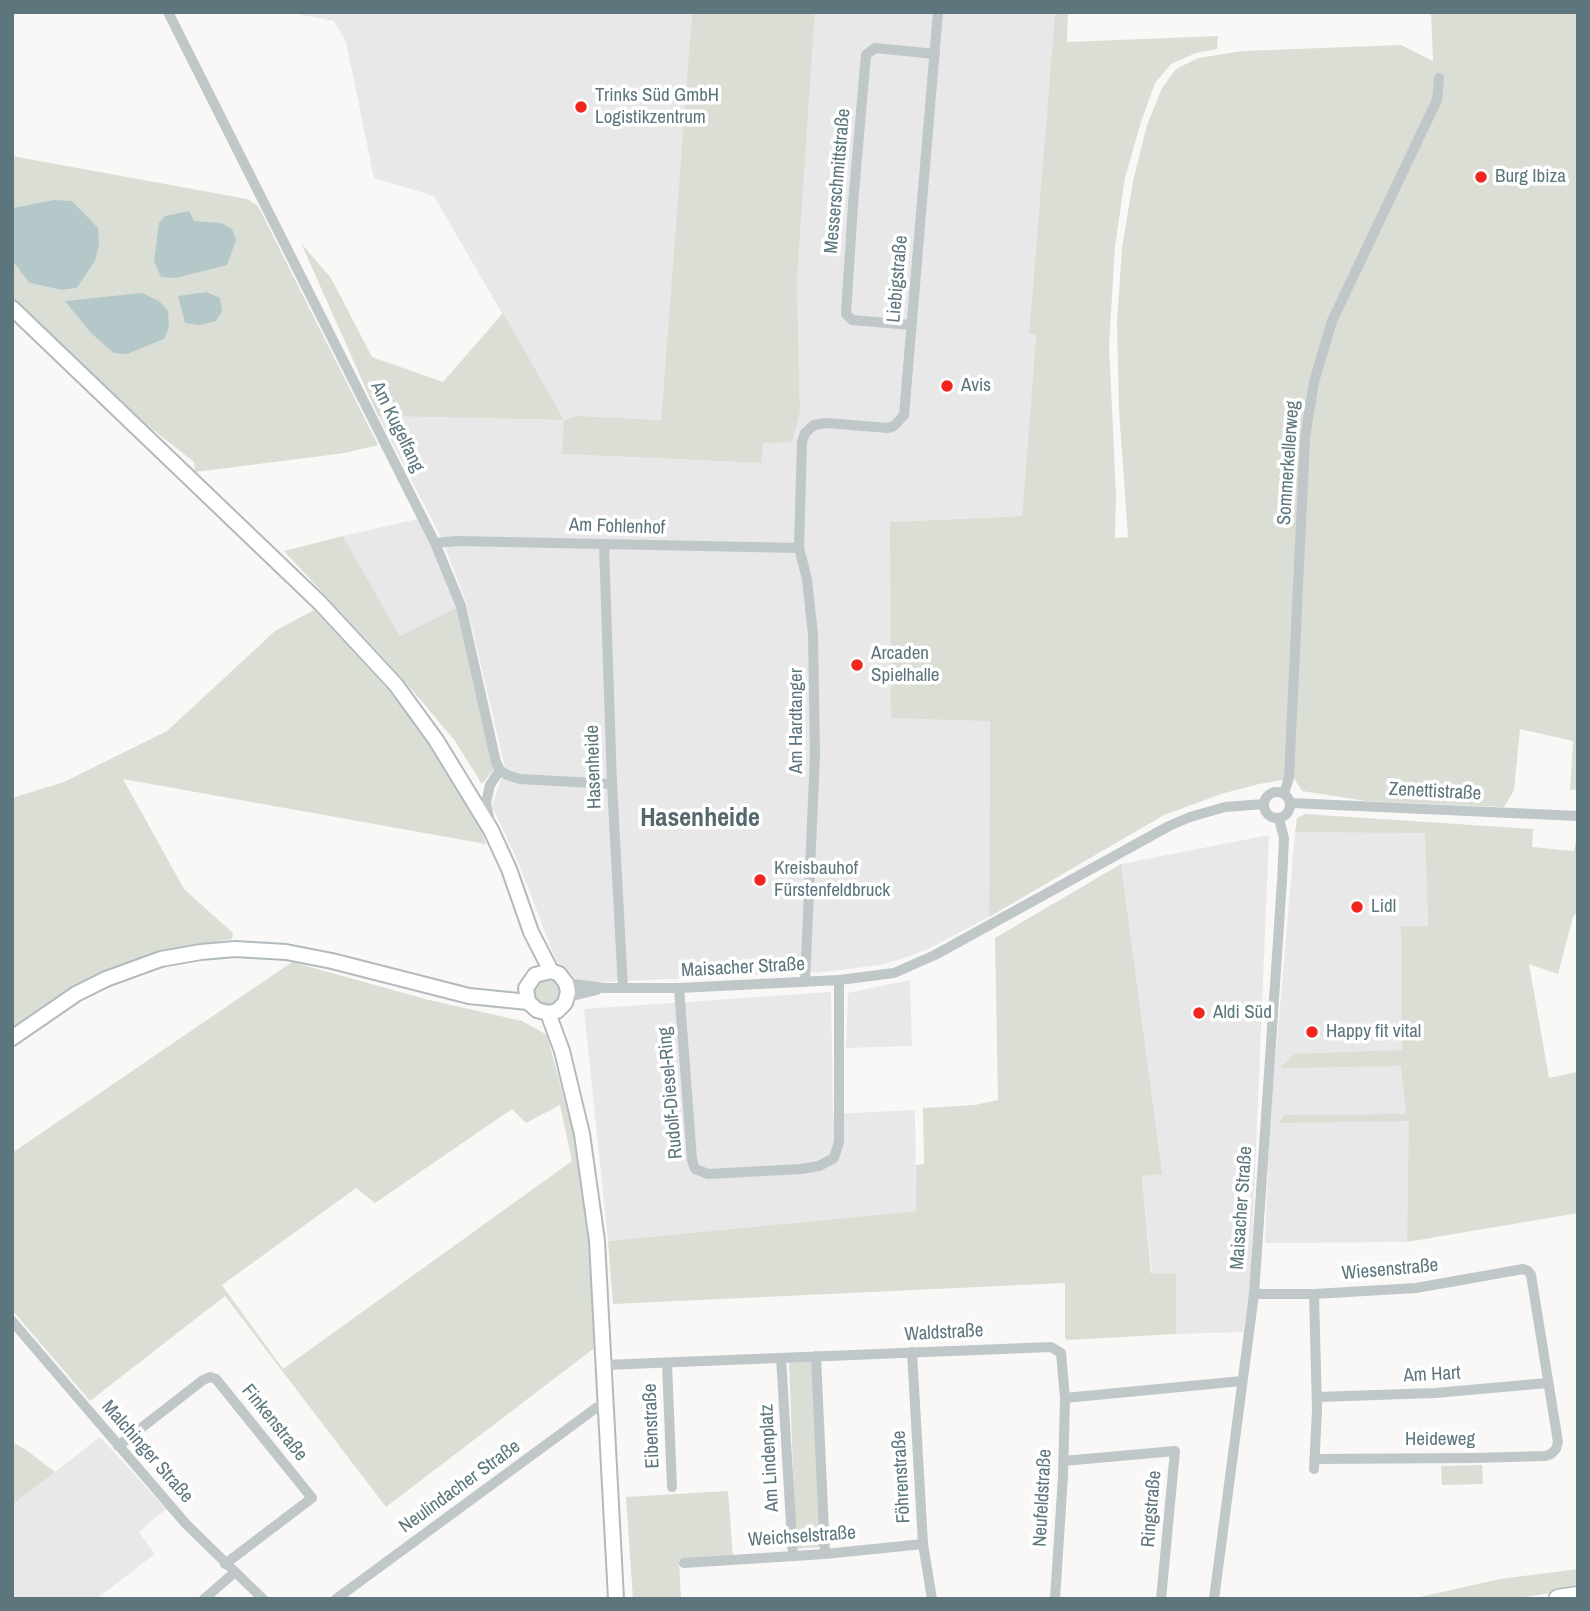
<!DOCTYPE html>
<meta charset="utf-8">
<style>
body{margin:0}
#map{position:relative;width:1590px;height:1611px;overflow:hidden;background:#f9f8f6;font-family:"Archivo Narrow",sans-serif}
canvas{display:block}
.frame{position:absolute;inset:0;border:14px solid #5d767e;pointer-events:none}
</style>
<div id="map">
<canvas width="1590" height="1611"></canvas>
<div class="frame"></div>
</div>
<script>
const c = document.querySelector('canvas').getContext('2d');
c.lineJoin = 'round';
function fill(path, color) {
  c.fillStyle = color;
  c.fill(path, 'evenodd');
}
function shape(rows) {
  const path = new Path2D();
  for (const r of rows) {
    if (r.length === 3) {
      path.moveTo(r[0] + r[2], r[1]);
      path.arc(r[0], r[1], r[2], 0, 2 * Math.PI);
      continue;
    }
    path.moveTo(r[0], r[1]);
    for (let i = 2; i < r.length; i += 2) path.lineTo(r[i], r[i + 1]);
  }
  return path;
}
function stroke(path, color, width, dash) {
  c.strokeStyle = color;
  c.lineWidth = width;
  c.lineCap = dash ? 'butt' : 'round';
  c.setLineDash(dash || []);
  c.stroke(path);
}
function label(font, color, halo, rows, align = 'center') {
  c.font = font + ' "Archivo Narrow",sans-serif';
  c.lineWidth = 7;
  c.setLineDash([]);
  c.textBaseline = 'middle';
  c.strokeStyle = halo;
  c.fillStyle = color;
  for (const [text, x, y, turn = 0] of rows) {
    c.save();
    c.translate(x, y);
    c.rotate((+turn || 0) * Math.PI / 180);
    c.textAlign = isNaN(turn) ? turn : align;
    if (halo) c.strokeText(text, 0, 0);
    c.fillText(text, 0, 0);
    c.restore();
  }
}
const built = shape([
 [262,12,692,12,661,420,578,416,565,420,562,454,760,463,763,443,800,411,797,282,815,12,1055,12,1029,333,1036,334,1022,516,890,522,990,721,989,917,928,949,904,958,880,965,824,972,581,983,556,961,519,864,492,806,505,767,466,602,441,537,378,416,564,420,434,196,374,178,346,42,334,21,293,13],
 [418,519,431,541,458,607,400,636,343,536],
 [1295,832,1425,832,1428,926,1401,926,1410,1121,1407,1242,1265,1243,1270,1123],
 [1269,835,1250,1293,1243,1332,1176,1334,1176,1274,1152,1273,1142,1175,1161,1174,1121,864],
 [910,980,912,1046,846,1048,848,993],
 [831,992,833,1114,915,1110,916,1211,608,1241,584,1009],
 [100,1437,166,1509,139,1532,155,1554,96,1599,12,1599,12,1505]
]);
const green = shape([
 [692,12,815,12,797,282,800,411,792,442,763,443,761,463,562,454,564,420,378,416,301,243,331,278,372,357,443,382,503,313,564,420,578,416,661,420],
 [1055,12,1068,12,1067,42,1218,36,1217,49,1196,53,1171,64,1155,83,1141,122,1125,178,1115,246,1109,345,1116,495,1115,538,1128,537,1119,410,1117,323,1122,248,1133,181,1147,125,1162,88,1176,69,1198,58,1243,51,1401,45,1433,61,1431,12,1578,12,1578,789,1570,790,1573,741,1520,729,1514,790,1504,807,1366,801,1302,791,1294,778,1259,784,1221,794,1164,815,989,917,990,721,891,718,890,522,1022,516,1036,335,1029,334],
 [12,156,247,199,258,206,378,445,345,453,195,472,194,462,128,410,12,297,12,260,29,283,61,290,77,288,95,261,53,200,12,208],
 [343,536,400,636,458,607,495,768,482,784,455,741,403,679,284,551],
 [314,610,389,691,437,753,478,821,486,844,123,779,184,889,233,933,232,939,177,948,133,960,57,996,12,1028,12,798,64,782,167,731,275,631],
 [1305,814,1533,829,1532,847,1574,851,1578,830,1578,911,1573,917,1558,974,1529,964,1549,1078,1576,1072,1578,1070,1578,1213,1407,1242,1409,1121,1279,1123,1285,1115,1406,1114,1401,1066,1280,1068,1295,1054,1402,1050,1401,926,1428,926,1425,833,1295,832,1297,818],
 [1121,864,1162,1174,1142,1176,1151,1273,1176,1274,1176,1334,1067,1340,1065,1338,1065,1283,613,1304,608,1241,916,1211,916,1165,924,1164,923,1108,975,1105,998,1100,995,938],
 [292,962,429,1000,522,1021,547,1035,573,1132,589,1245,597,1346,386,1507,225,1296,90,1401,12,1310,12,1153],
 [560,1105,572,1161,283,1369,222,1285,356,1188,375,1203,512,1109,526,1123],
 [552,976,563,987,559,1002,550,1007,535,1002,531,987,534,982],
 [814,1359,820,1547,796,1549,789,1361],
 [12,1442,25,1449,55,1472,12,1505],
 [1482,1465,1483,1484,1442,1485,1441,1466],
 [728,1491,733,1557,679,1560,681,1599,633,1599,626,1497],
 [1578,1569,1578,1589,1511,1599,1411,1599,1500,1579]
]);
const water = shape([
 [53,200,72,201,98,228,99,244,95,261,77,288,61,290,29,283,12,260,12,208],
 [189,211,194,221,221,223,232,229,236,240,227,265,176,278,161,277,154,261,159,223,165,216],
 [207,292,220,298,222,311,216,321,199,325,185,323,178,296],
 [142,293,159,301,168,311,169,327,164,339,127,354,114,353,91,333,65,301]
]);
const street = shape([
 [168,12,435,543,461,606,496,762,500,770,507,775,520,779,612,784],
 [911,325,852,320,846,314,853,204,866,55,875,48,935,54],
 [435,543,457,541,799,548],
 [604,545,612,784,623,988],
 [1277,805,13],
 [1284,793,1289,778,1305,438,1314,382,1332,321,1437,100,1439,78],
 [1291,803,1578,816],
 [491,826,486,803,490,785,500,770],
 [805,982,815,755,813,635,807,579,799,548,802,442,805,433,814,425,826,423,888,428,894,426,904,415,938,12],
 [566,983,604,988,679,988,839,980,894,973,935,955,1169,826,1190,817,1225,807,1264,804],
 [679,988,692,1160,695,1169,708,1174,801,1169,819,1166,834,1158,839,1142,839,980],
 [568,997,597,990],
 [1254,1294,1314,1294,1416,1288,1523,1269,1528,1271,1531,1275,1558,1442,1556,1449,1551,1454,1545,1456,1474,1458,1315,1459],
 [1314,1294,1317,1410,1314,1469],
 [12,1321,186,1524,263,1599],
 [912,1352,923,1544,932,1599],
 [816,1356,825,1554],
 [781,1358,793,1556],
 [667,1364,672,1487],
 [605,1365,1051,1347,1061,1353,1065,1398,1242,1381],
 [1317,1397,1435,1393,1548,1383],
 [118,1446,203,1380,210,1377,216,1379,312,1498,225,1564],
 [1063,1461,1175,1451,1161,1599],
 [684,1563,825,1554,923,1544],
 [204,1599,234,1573],
 [336,1599,596,1408,606,1406],
 [1055,1599,1063,1476,1065,1398],
 [1214,1599,1254,1294,1282,881,1284,838,1279,819]
]);
const secondary = shape([
 [12,308,320,603,396,685,436,740,491,830,509,869,531,932,551,971],
 [548,1013,562,1051,582,1134,597,1241,616,1599],
 [12,1038,76,994,106,979,161,959,201,952,235,949,286,952,332,961,469,996,528,1002,537,1010,548,1013,557,1011,565,1003,568,992,566,983,559,974,551,971,535,975,526,988,528,1002]
]);
const highway = shape([
 [1558,1599,1578,1596]
]);
const markers = [
 [581,107,7,"#f1261e"],
 [1481,177,7,"#f1261e"],
 [947,386,7,"#f1261e"],
 [857,665,7,"#f1261e"],
 [760,880,7,"#f1261e"],
 [1357,907,7,"#f1261e"],
 [1199,1013,7,"#f1261e"],
 [1312,1032,7,"#f1261e"]
];
const poiNames = [
 ["Trinks Süd GmbH",595,96],
 ["Logistikzentrum",595,118],
 ["Burg Ibiza",1495,177],
 ["Avis",961,386],
 ["Arcaden",871,654],
 ["Spielhalle",871,676],
 ["Kreisbauhof",774,869],
 ["Fürstenfeldbruck",774,891],
 ["Lidl",1371,907],
 ["Aldi Süd",1213,1013],
 ["Happy fit vital",1326,1032]
];
const streetNames = [
 ["Messerschmittstraße",838,181,-85],
 ["Liebigstraße",898,279,-85],
 ["Am Kugelfang",397,427,64],
 ["Sommerkellerweg",1289,463,-86],
 ["Am Fohlenhof",617,527,2],
 ["Am Hardtanger",797,721,-90],
 ["Hasenheide",594,767,-92],
 ["Zenettistraße",1435,792,3],
 ["Maisacher Straße",743,968,-3],
 ["Rudolf-Diesel-Ring",671,1093,-95],
 ["Maisacher Straße",1242,1208,-86],
 ["Wiesenstraße",1390,1270,-5],
 ["Waldstraße",944,1333,-3],
 ["Am Hart",1432,1375,-3],
 ["Finkenstraße",274,1423,51],
 ["Eibenstraße",652,1426,-92],
 ["Heideweg",1440,1440],
 ["Malchinger Straße",147,1452,49],
 ["Am Lindenplatz",770,1458,-93],
 ["Föhrenstraße",902,1477,-93],
 ["Neulindacher Straße",460,1487,-36],
 ["Neufeldstraße",1043,1498,-87],
 ["Ringstraße",1152,1509,-85],
 ["Weichselstraße",802,1537,-4]
];
const districtNames = [
 ["Hasenheide",700,819]
];
fill(built, '#e7e8e7');
fill(green, '#daded5');
fill(water, '#b5c8c9');
stroke(secondary, '#b1bbbe', 18);
stroke(highway, '#b3babc', 21);
stroke(street, '#bfc7c9', 10);
stroke(secondary, '#fff', 14);
stroke(highway, '#fff', 18);
for (const [x, y, r, color] of markers) {
  const dot = new Path2D();
  dot.arc(x, y, r, 0, 2 * Math.PI);
  c.fillStyle = color;
  c.fill(dot);
  stroke(dot, '#fff', 2.5);
}
label('19px', '#5d767e', '#fff', poiNames, 'left');
label('19px', '#5d767e', '#fff', streetNames);
label('bold 26px', '#54686e', '#fff', districtNames);
</script>
